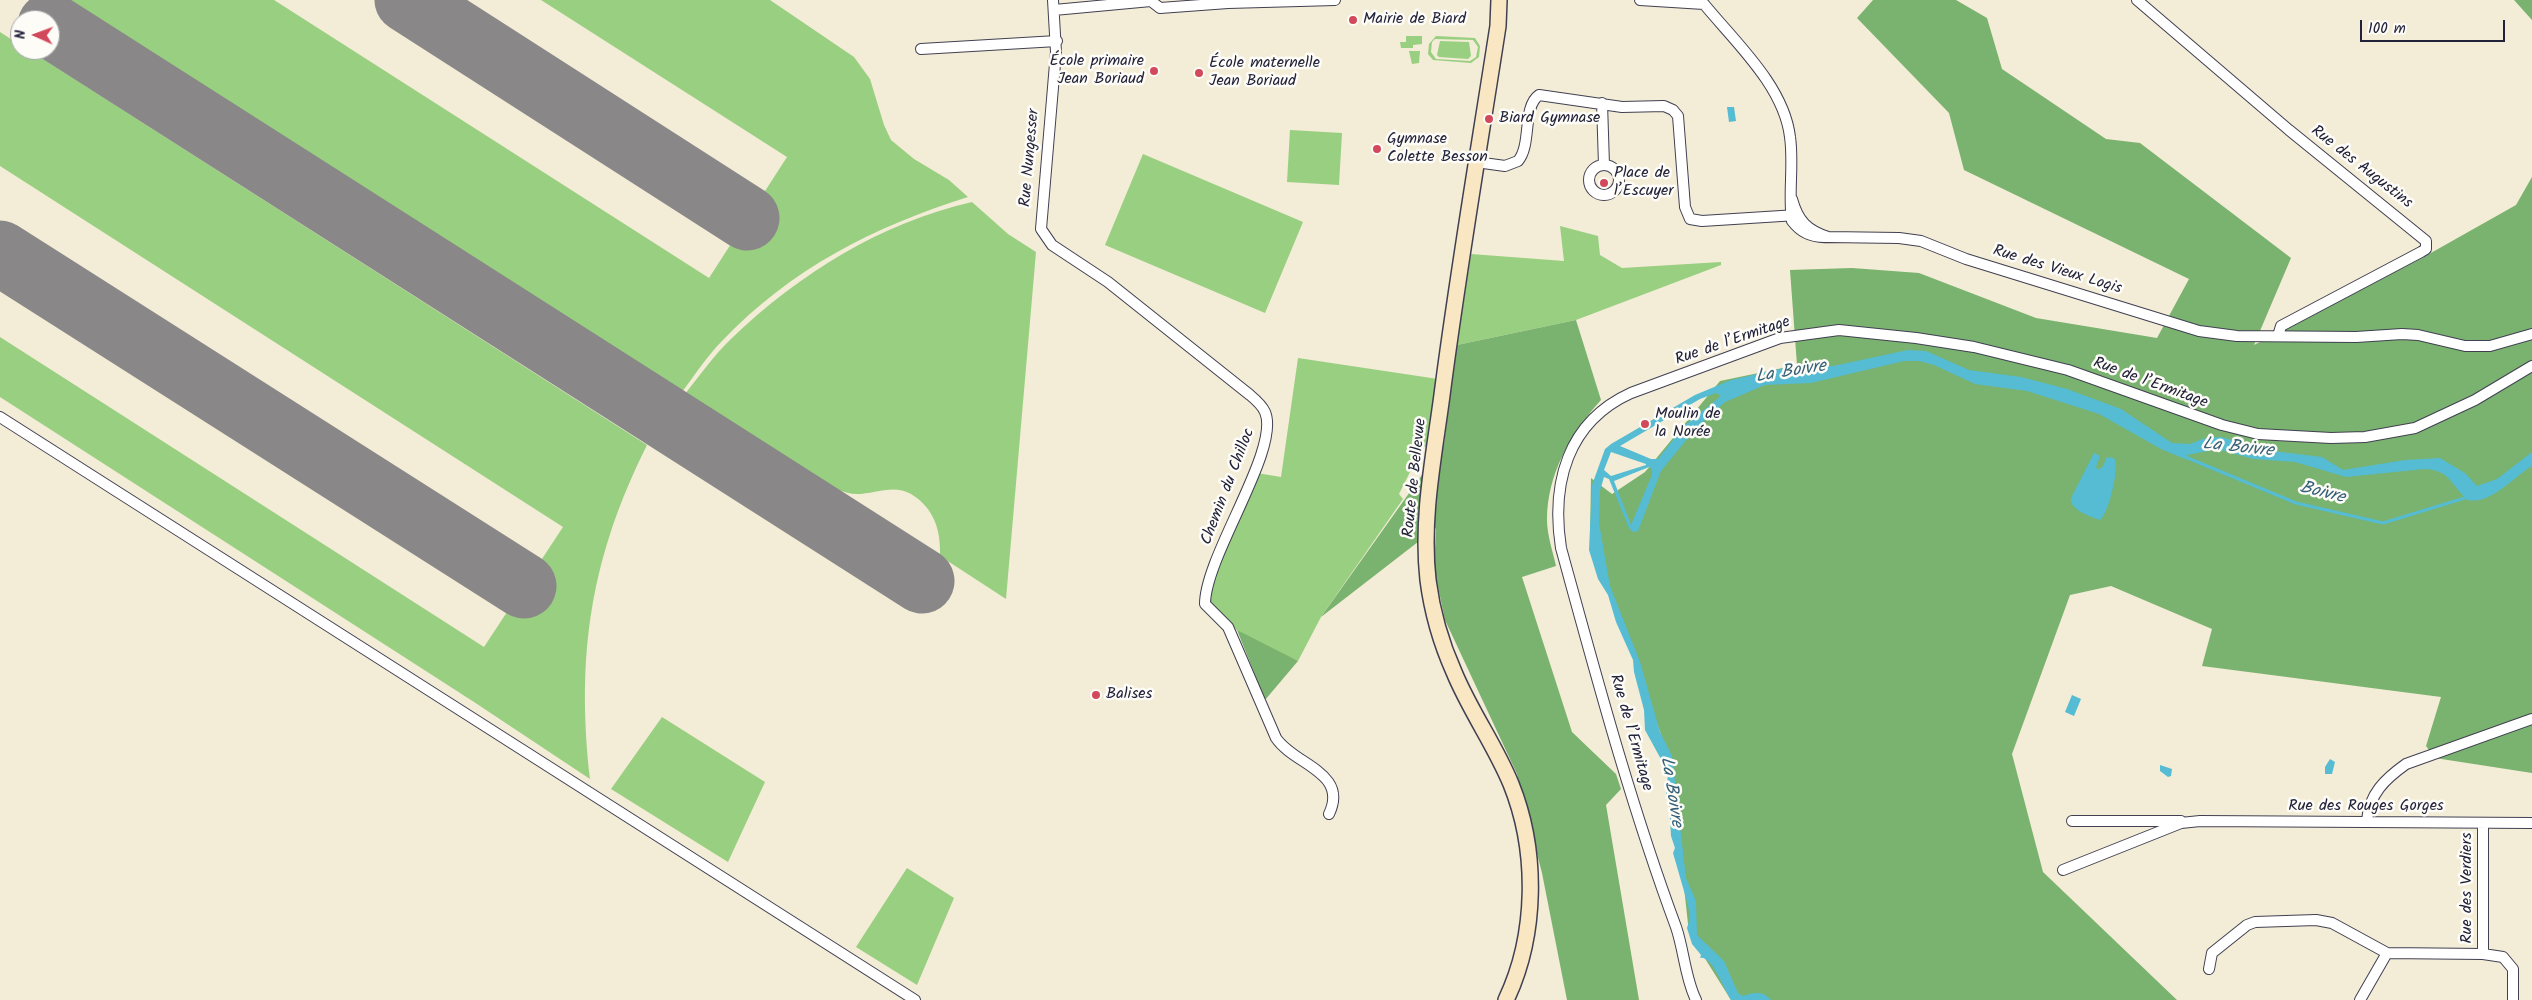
<!DOCTYPE html>
<html>
<head>
<meta charset="utf-8">
<style>
  body { margin:0 }
  #map { position:relative; width:2532px; height:1000px; overflow:hidden; background:#f3ecd6; font-family:Kalam,sans-serif }
  canvas { display:block }
  .north { position:absolute; left:10px; top:10px; width:50px; height:50px; box-sizing:border-box; background:#fdfcf7; border:1px solid #a5a5ac; border-radius:50%; rotate:272deg; font-size:14px; font-weight:700; line-height:20px; text-align:center; color:#22223b }
  .north::after { content:''; display:block; margin:auto; width:18px; height:22px; background:#d1495b; clip-path:polygon(50% 0,100% 100%,50% 72%,0 100%) }
  .scale { position:absolute; left:2360px; top:20px; width:145px; height:22px; box-sizing:border-box; border:2px solid #22223b; border-top:0; padding-left:6px; font-size:15px; line-height:18px; white-space:nowrap; color:#22223b; -webkit-text-stroke:4px #fdfcf7; paint-order:stroke }
</style>
</head>
<body>
<div id="map">
<canvas width="2532" height="1000"></canvas>
<div class="north">N</div>
<div class="scale">100 m</div>
</div>
<script>
const context = document.querySelector('canvas').getContext('2d');
context.lineJoin = 'round';
function fillPath(path, color) {
  context.fillStyle = color;
  context.fill(path, 'evenodd');
}
function strokePath(path, color, width, dash) {
  context.strokeStyle = color;
  context.lineWidth = width;
  context.lineCap = dash ? 'butt' : 'round';
  context.setLineDash(dash || []);
  context.stroke(path);
}
function drawText(font, color, halo, rows, align = 'center') {
  context.font = font + ' Kalam,sans-serif';
  context.lineWidth = 5;
  context.setLineDash([]);
  context.textBaseline = 'middle';
  context.strokeStyle = halo;
  context.fillStyle = color;
  for (const [text, x, y, turn = 0] of rows) {
    context.save();
    context.translate(x, y);
    context.rotate((+turn || 0) * Math.PI / 180);
    context.textAlign = isNaN(turn) ? turn : align;
    if (halo) context.strokeText(text, 0, 0);
    context.fillText(text, 0, 0);
    context.restore();
  }
}
fillPath(new Path2D(`
  M 70,0 L 274,0 L 709,278 L 787,157 L 541,0 L 770,0 L 854,57 L 870,79 L 884,125 L 891,140 L 914,159 L 949,180 L 968,197 C 873,227 792,268 722,341 C 707,356 695,375 682,392 Z
  M 0,32 L 20,45 L 20,50 L 29,50 L 647,445 C 591,557 576,654 590,779 L 474,702 L 0,397 L 0,337 L 484,647 L 563,527 L 0,166 Z
  M 1406,36 L 1422,36 L 1422,44 L 1413,45 L 1413,48 L 1401,48 L 1400,42 L 1406,42 Z
  M 1436,36 L 1475,38 L 1480,46 L 1479,57 L 1471,63 L 1433,60 L 1428,54 L 1429,44 ZM 1435,39 L 1473,40 L 1478,47 L 1476,57 L 1470,61 L 1436,59 L 1431,52 L 1432,42 Z
  M 1440,41 L 1469,42 L 1471,56 L 1468,59 L 1439,57 L 1437,55 Z
  M 1409,51 L 1420,51 L 1419,63 L 1412,64 Z
  M 1290,130 L 1342,133 L 1339,185 L 1287,182 Z
  M 1143,154 L 1303,222 L 1265,313 L 1105,245 Z
  M 972,202 L 1008,234 L 1036,252 L 1006,599 L 940,556 C 941,530 934,508 911,494 C 891,482 868,498 848,493 C 828,488 808,472 791,461 C 756,439 721,416 685,394 C 700,375 715,354 732,338 C 800,273 881,223 972,202 Z
  M 1560,226 L 1598,236 L 1600,255 L 1622,268 L 1721,262 L 1721,265 L 1576,320 L 1457,345 L 1471,254 L 1564,261 Z
  M 1298,358 L 1438,379 L 1429,440 L 1426,447 L 1423,446 L 1399,494 L 1403,499 L 1321,617 L 1298,661 C 1279,652 1222,627 1213,610 C 1210,603 1211,594 1211,586 L 1257,473 L 1281,477 Z
  M 662,717 L 765,782 L 728,862 L 611,789 Z
  M 907,868 L 954,898 L 917,985 L 856,947 Z`), '#99cf81');
fillPath(new Path2D(`
  M 1873,0 L 1956,0 L 1987,18 L 2002,69 L 2106,139 L 2140,143 L 2291,258 L 2254,345 L 2422,258 L 2516,205 L 2532,177 L 2532,773 L 2435,758 L 2426,746 L 2441,697 L 2202,666 L 2212,629 L 2111,586 L 2070,595 L 2012,754 L 2043,872 L 2177,1000 L 1731,1000 L 1689,933 L 1670,759 L 1590,541 L 1591,478 L 1612,494 L 1645,472 L 1720,381 L 1797,365 L 1790,270 L 1852,268 L 1919,273 L 2036,318 L 2157,338 L 2189,279 L 1964,170 L 1949,113 L 1857,18 Z
  M 2514,0 L 2532,0 L 2532,20 Z
  M 1576,320 L 1601,400 C 1571,433 1547,474 1547,520 C 1547,535 1553,552 1556,566 L 1522,577 L 1572,732 L 1616,774 L 1621,789 L 1606,805 L 1639,1000 L 1567,1000 L 1542,873 L 1517,774 L 1445,620 L 1434,568 L 1436,528 L 1321,617 L 1444,444 L 1457,345 Z
  M 1237,630 L 1298,661 L 1265,700 Z`), '#7ab26f');
fillPath(new Path2D(`
  M 1727,107 L 1734,107 L 1736,121 L 1729,122 Z
  M 1908,350 L 1926,351 L 1969,370 L 2021,377 L 2067,389 L 2121,409 L 2172,443 L 2190,444 L 2205,438 L 2221,437 L 2273,451 L 2322,457 L 2343,470 L 2405,460 L 2440,458 L 2465,473 L 2477,486 L 2497,479 L 2532,452 L 2532,466 C 2513,477 2491,505 2468,500 C 2450,485 2451,470 2424,469 L 2346,477 L 2295,462 L 2253,459 L 2218,449 L 2187,455 L 2185,459 L 2161,449 L 2099,414 L 2027,391 L 1975,384 L 1934,365 L 1919,361 L 1904,361 L 1811,383 L 1765,385 L 1725,402 L 1696,428 L 1661,471 L 1638,531 L 1633,532 L 1629,528 L 1609,479 L 1604,477 L 1600,491 L 1599,523 L 1610,586 L 1640,662 L 1660,732 L 1672,756 L 1686,878 L 1696,901 L 1697,935 L 1724,961 L 1738,993 L 1743,996 C 1755,992 1763,991 1771,1000 L 1731,1000 C 1724,990 1712,955 1700,958 L 1701,955 L 1692,944 L 1687,928 L 1690,918 L 1688,905 L 1673,853 L 1675,848 L 1671,836 L 1669,802 L 1666,799 L 1668,772 L 1645,730 L 1644,710 L 1634,672 L 1633,660 L 1616,622 L 1608,595 L 1598,579 L 1589,550 L 1592,485 L 1605,449 L 1611,444 L 1695,395 L 1731,380 L 1784,368 L 1799,371 L 1821,366 L 1833,366 ZM 1716,393 L 1721,396 L 1685,425 L 1658,459 L 1651,459 L 1620,446 L 1700,399 ZM 1611,452 L 1646,464 L 1646,465 L 1611,476 L 1604,470 ZM 1649,467 L 1652,469 L 1652,475 L 1631,525 L 1614,481 Z
  M 2094,453 L 2100,456 L 2096,467 L 2098,470 L 2103,466 L 2107,457 L 2114,458 C 2120,467 2109,513 2100,520 C 2089,516 2070,510 2071,498 Z
  M 2072,695 L 2081,699 L 2074,716 L 2065,712 Z
  M 2330,759 L 2335,762 L 2332,774 L 2325,774 L 2325,767 Z
  M 2160,765 L 2172,769 L 2171,776 L 2168,777 L 2160,771 Z`), '#55bcd3');
strokePath(new Path2D(`
  M 2183,456 L 2296,503 L 2383,523 L 2468,497`), '#55bcd3', 3);
strokePath(new Path2D(`
  M 407,0 L 747,218
  M 50,25 L 922,581
  M 0,253 L 524,586`), '#8a8788', 65);
const street = new Path2D(`
  M 1053,0 L 1056,52 L 1041,229 L 1052,245 L 1108,282 L 1250,395 C 1256,400 1262,405 1265,412 C 1281,449 1205,556 1205,604 L 1228,627 L 1276,738 C 1294,765 1349,772 1329,814
  M 1640,0 L 1704,4
  M 2137,0 L 2289,130 L 2426,241 L 2426,249 L 2421,252 L 2281,326 L 2278,336
  M 1704,4 C 1735,42 1784,86 1790,137 C 1794,165 1788,194 1792,221 C 1801,233 1813,238 1828,237 C 1807,230 1798,221 1792,199
  M 1054,10 L 1151,1 L 1160,8 L 1228,3 L 1335,0
  M 921,49 L 1057,41
  M 1602,103 L 1604,165
  M 1476,162 L 1505,166 L 1518,161 C 1532,145 1522,107 1539,95 L 1622,107 L 1664,106 L 1673,110 L 1678,116 L 1685,207 L 1690,219 L 1702,221 L 1797,215
  M1589 180a15 15 0 1 1 30 0a15 15 0 1 1-30 0Z
  M 1828,237 L 1899,238 L 1921,241 L 1966,259 L 2199,331 L 2237,336 L 2356,337 L 2402,334 L 2418,335 L 2465,346 L 2490,346 L 2532,334
  M 0,417 L 915,1000
  M 2072,821 L 2181,821
  M 2367,821 C 2369,794 2385,779 2406,764 L 2532,719
  M 2063,870 L 2181,823 L 2200,821 L 2532,823
  M 2483,954 L 2483,823
  M 2209,969 L 2212,953 L 2247,925 L 2255,922 L 2316,920 L 2332,923 L 2387,953 L 2483,954 L 2503,957 L 2513,969 L 2513,1000
  M 1696,1000 C 1685,978 1684,950 1676,927 C 1630,803 1596,675 1561,548 C 1551,484 1567,422 1631,393 L 1780,338 L 1839,330 L 1916,338 L 1974,347 L 2068,370 L 2222,425 L 2258,434 L 2331,438 L 2365,437 L 2415,428 L 2475,400 L 2532,366
  M 2360,1000 L 2387,953`);
const secondary = new Path2D(`
  M 1499,0 L 1498,26 C 1479,149 1458,271 1442,395 C 1434,456 1421,518 1428,580 C 1432,611 1441,643 1454,672 C 1470,711 1495,745 1511,784 C 1538,851 1537,935 1506,1000`);
strokePath(street, '#414052', 12);
strokePath(secondary, '#414052', 18);
strokePath(street, '#fff', 10);
strokePath(secondary, '#f9e7c3', 15);
for (const [x, y, r, color] of [
  [1353,20,5,"#d1495b"],
  [1154,71,5,"#d1495b"],
  [1199,73,5,"#d1495b"],
  [1489,119,5,"#d1495b"],
  [1377,149,5,"#d1495b"],
  [1604,183,5,"#d1495b"],
  [1645,424,5,"#d1495b"],
  [1096,695,5,"#d1495b"]
]) {
  const dot = new Path2D();
  dot.arc(x, y, r, 0, 2 * Math.PI);
  context.fillStyle = color;
  context.fill(dot);
  strokePath(dot, '#fdfcf7', 2);
}
drawText('16px', '#22223b', '#fdfcf7', [
  ["Mairie de Biard",1363,20],
  ["École primaire",1144,62,"right"],
  ["Jean Boriaud",1144,80,"right"],
  ["École maternelle",1209,64],
  ["Jean Boriaud",1209,82],
  ["Biard Gymnase",1499,119],
  ["Gymnase",1387,140],
  ["Colette Besson",1387,158],
  ["Place de",1614,174],
  ["l’Escuyer",1614,192],
  ["Moulin de",1655,415],
  ["la Norée",1655,433],
  ["Balises",1106,695]
], 'left');
drawText('16px', '#22223b', '#fdfcf7', [
  ["Rue Nungesser",1031,158,-85],
  ["Rue des Augustins",2361,168,38],
  ["Rue des Vieux Logis",2057,271,17],
  ["Rue de l’Ermitage",1733,342,-19],
  ["Rue de l’Ermitage",2150,384,20],
  ["Route de Bellevue",1416,478,-84],
  ["Chemin du Chilloc",1229,487,-69],
  ["Rue de l’Ermitage",1630,733,74],
  ["Rue des Rouges Gorges",2366,807],
  ["Rue des Verdiers",2468,888,-90]
]);
drawText('italic 18px', '#366078', '#fdfcf7', [
  ["La Boivre",1791,373,-9],
  ["La Boivre",2238,449,6],
  ["Boivre",2322,494,14],
  ["La Boivre",1670,792,81]
]);
</script>
</body>
</html>
